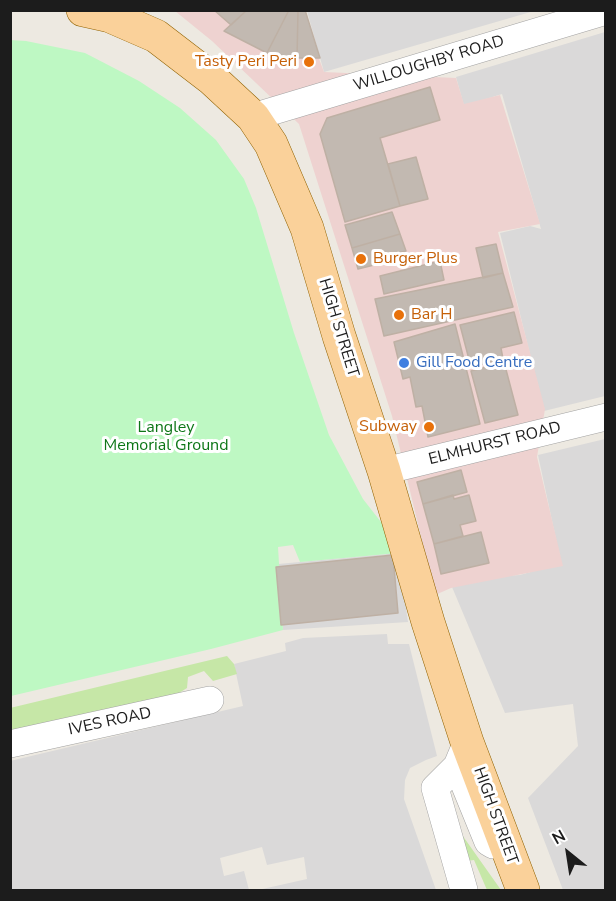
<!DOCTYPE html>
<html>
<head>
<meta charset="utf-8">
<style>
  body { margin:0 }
  #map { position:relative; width:616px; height:901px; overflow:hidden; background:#ede9e1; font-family:"Nunito Sans",sans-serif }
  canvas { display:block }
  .frame { position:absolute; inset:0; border:12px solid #1c1c1c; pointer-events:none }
  .north { position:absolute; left:538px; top:823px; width:60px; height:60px; -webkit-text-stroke:4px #fff; paint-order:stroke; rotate:330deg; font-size:16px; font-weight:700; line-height:24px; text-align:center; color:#1c1c1c }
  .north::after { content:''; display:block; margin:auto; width:21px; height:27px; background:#1c1c1c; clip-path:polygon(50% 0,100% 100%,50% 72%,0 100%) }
</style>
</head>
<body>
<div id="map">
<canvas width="616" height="901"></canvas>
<div class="frame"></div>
<div class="north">N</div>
</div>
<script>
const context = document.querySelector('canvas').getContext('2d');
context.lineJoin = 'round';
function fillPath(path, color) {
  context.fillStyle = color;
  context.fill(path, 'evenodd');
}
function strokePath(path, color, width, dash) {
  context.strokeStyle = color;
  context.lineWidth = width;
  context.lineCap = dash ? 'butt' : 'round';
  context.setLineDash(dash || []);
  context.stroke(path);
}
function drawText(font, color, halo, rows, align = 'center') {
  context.font = font + ' "Nunito Sans",sans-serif';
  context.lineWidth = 6;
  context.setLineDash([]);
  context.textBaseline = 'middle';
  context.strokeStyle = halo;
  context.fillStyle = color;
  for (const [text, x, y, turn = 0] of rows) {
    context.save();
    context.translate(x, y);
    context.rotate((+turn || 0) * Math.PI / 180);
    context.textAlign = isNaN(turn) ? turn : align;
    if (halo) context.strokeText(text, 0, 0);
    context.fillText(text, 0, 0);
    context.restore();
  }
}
fillPath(new Path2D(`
  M 307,11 L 534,11 L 324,72 Z
  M 605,32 L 605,396 L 544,411 L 500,233 L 530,226 L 541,229 L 502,94 L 464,106 L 456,77 Z
  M 605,439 L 605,890 L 563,890 L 528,798 L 578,746 L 573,704 L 505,713 L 452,587 L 490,577 L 520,575 L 561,563 L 538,455 Z
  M 398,553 L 408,622 L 283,630 L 278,564 Z
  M 387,634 L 388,644 L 409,644 L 437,756 L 426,760 L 410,768 L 405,780 L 404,799 L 436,890 L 258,890 L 307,879 L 304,857 L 267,865 L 262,847 L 220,858 L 224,876 L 244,871 L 249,890 L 11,890 L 10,761 L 243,706 L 234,664 L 286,651 L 285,643 L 303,638 Z`), '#dad9d9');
fillPath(new Path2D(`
  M 175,11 L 301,11 L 324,72 L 456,78 L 464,104 L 500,95 L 540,224 L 498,232 L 545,409 L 537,457 L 563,566 L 451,588 L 435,595 L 392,416 L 299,124 L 212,41 Z`), '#eed2d0');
fillPath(new Path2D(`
  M 227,656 L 234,664 L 237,674 L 213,681 L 204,671 L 188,677 L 187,688 L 179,693 L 11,734 L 10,708 Z
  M 460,832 L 501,890 L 487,890 L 474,860 L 459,862 Z`), '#c6e7a7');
fillPath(new Path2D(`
  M 10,40 L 26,41 L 85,53 L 139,81 L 180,108 L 216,140 L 244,179 L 256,208 L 294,333 L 329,435 L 363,499 L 388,531 L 398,553 L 300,562 L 293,545 L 278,547 L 283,630 L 211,649 L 11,696 Z`), '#bef8c3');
const building = new Path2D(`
  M 214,10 L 247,10 L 231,25 Z
  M 247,10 L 289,10 L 267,53 L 224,31 Z
  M 289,10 L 298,10 L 297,58 L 267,53 Z
  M 298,10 L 305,10 L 320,58 L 297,58 Z
  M 430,87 L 440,120 L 380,138 L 400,206 L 345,222 L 320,134 L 327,118 Z
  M 416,157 L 428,199 L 400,206 L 388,164 Z
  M 392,212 L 400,234 L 352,248 L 345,225 Z
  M 400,234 L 406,251 L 388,255 L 390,261 L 358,269 L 352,248 Z
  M 496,244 L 503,273 L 483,278 L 476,248 Z
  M 440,261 L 444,280 L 384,294 L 380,276 Z
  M 503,273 L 513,307 L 384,336 L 375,299 Z
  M 514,312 L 522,343 L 501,348 L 503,359 L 471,367 L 460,325 Z
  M 455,324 L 480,424 L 428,437 L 422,406 L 416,407 L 410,377 L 403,379 L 394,342 Z
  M 504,362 L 518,415 L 485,423 L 471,371 Z
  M 461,470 L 467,492 L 423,504 L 417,482 Z
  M 453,495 L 454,499 L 469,495 L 476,521 L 460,525 L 463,536 L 434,544 L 423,504 Z
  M 481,532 L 489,563 L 441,574 L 434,544 Z
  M 393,555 L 398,613 L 281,625 L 276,567 Z`);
fillPath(building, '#c2b9b1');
strokePath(building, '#beb0a4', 1.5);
const minor = new Path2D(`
  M 253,117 L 606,11
  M 384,471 L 606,417
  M 10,744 L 210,700
  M 457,766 L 488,842 L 493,845
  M 464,890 L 435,788 L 457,766 L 467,742`);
const major = new Path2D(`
  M 83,10 L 110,16 L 156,36 L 212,79 L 253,117 L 271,144 L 307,228 L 339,336 L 384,471 L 428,622 L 467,742 L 523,890`);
strokePath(minor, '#a3a3a3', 28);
strokePath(major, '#916303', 34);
strokePath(minor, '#fff', 27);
strokePath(major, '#fad19a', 33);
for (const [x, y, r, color] of [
  [309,62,6,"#e8710a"],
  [361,259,6,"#e8710a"],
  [399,315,6,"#e8710a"],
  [404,363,6,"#3f7fe0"],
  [429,427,6,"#e8710a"]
]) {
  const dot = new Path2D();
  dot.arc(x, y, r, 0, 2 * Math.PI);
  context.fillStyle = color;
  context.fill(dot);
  strokePath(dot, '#fff', 2);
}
drawText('16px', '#c56008', '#fff', [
  ["Tasty Peri Peri",297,62],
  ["Burger Plus",373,259,"left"],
  ["Bar H",411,315,"left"],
  ["Subway",417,427]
], 'right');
drawText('16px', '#1c1c1c', '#fff', [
  ["WILLOUGHBY ROAD",429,64,-17],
  ["HIGH STREET",338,328,73],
  ["ELMHURST ROAD",495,444,-14],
  ["IVES ROAD",110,722,-12],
  ["HIGH STREET",495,816,70]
]);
drawText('16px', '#366cbe', '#fff', [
  ["Gill Food Centre",416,363]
], 'left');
drawText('16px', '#0d7617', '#fff', [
  ["Langley",166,428],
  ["Memorial Ground",166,446]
]);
</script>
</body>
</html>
